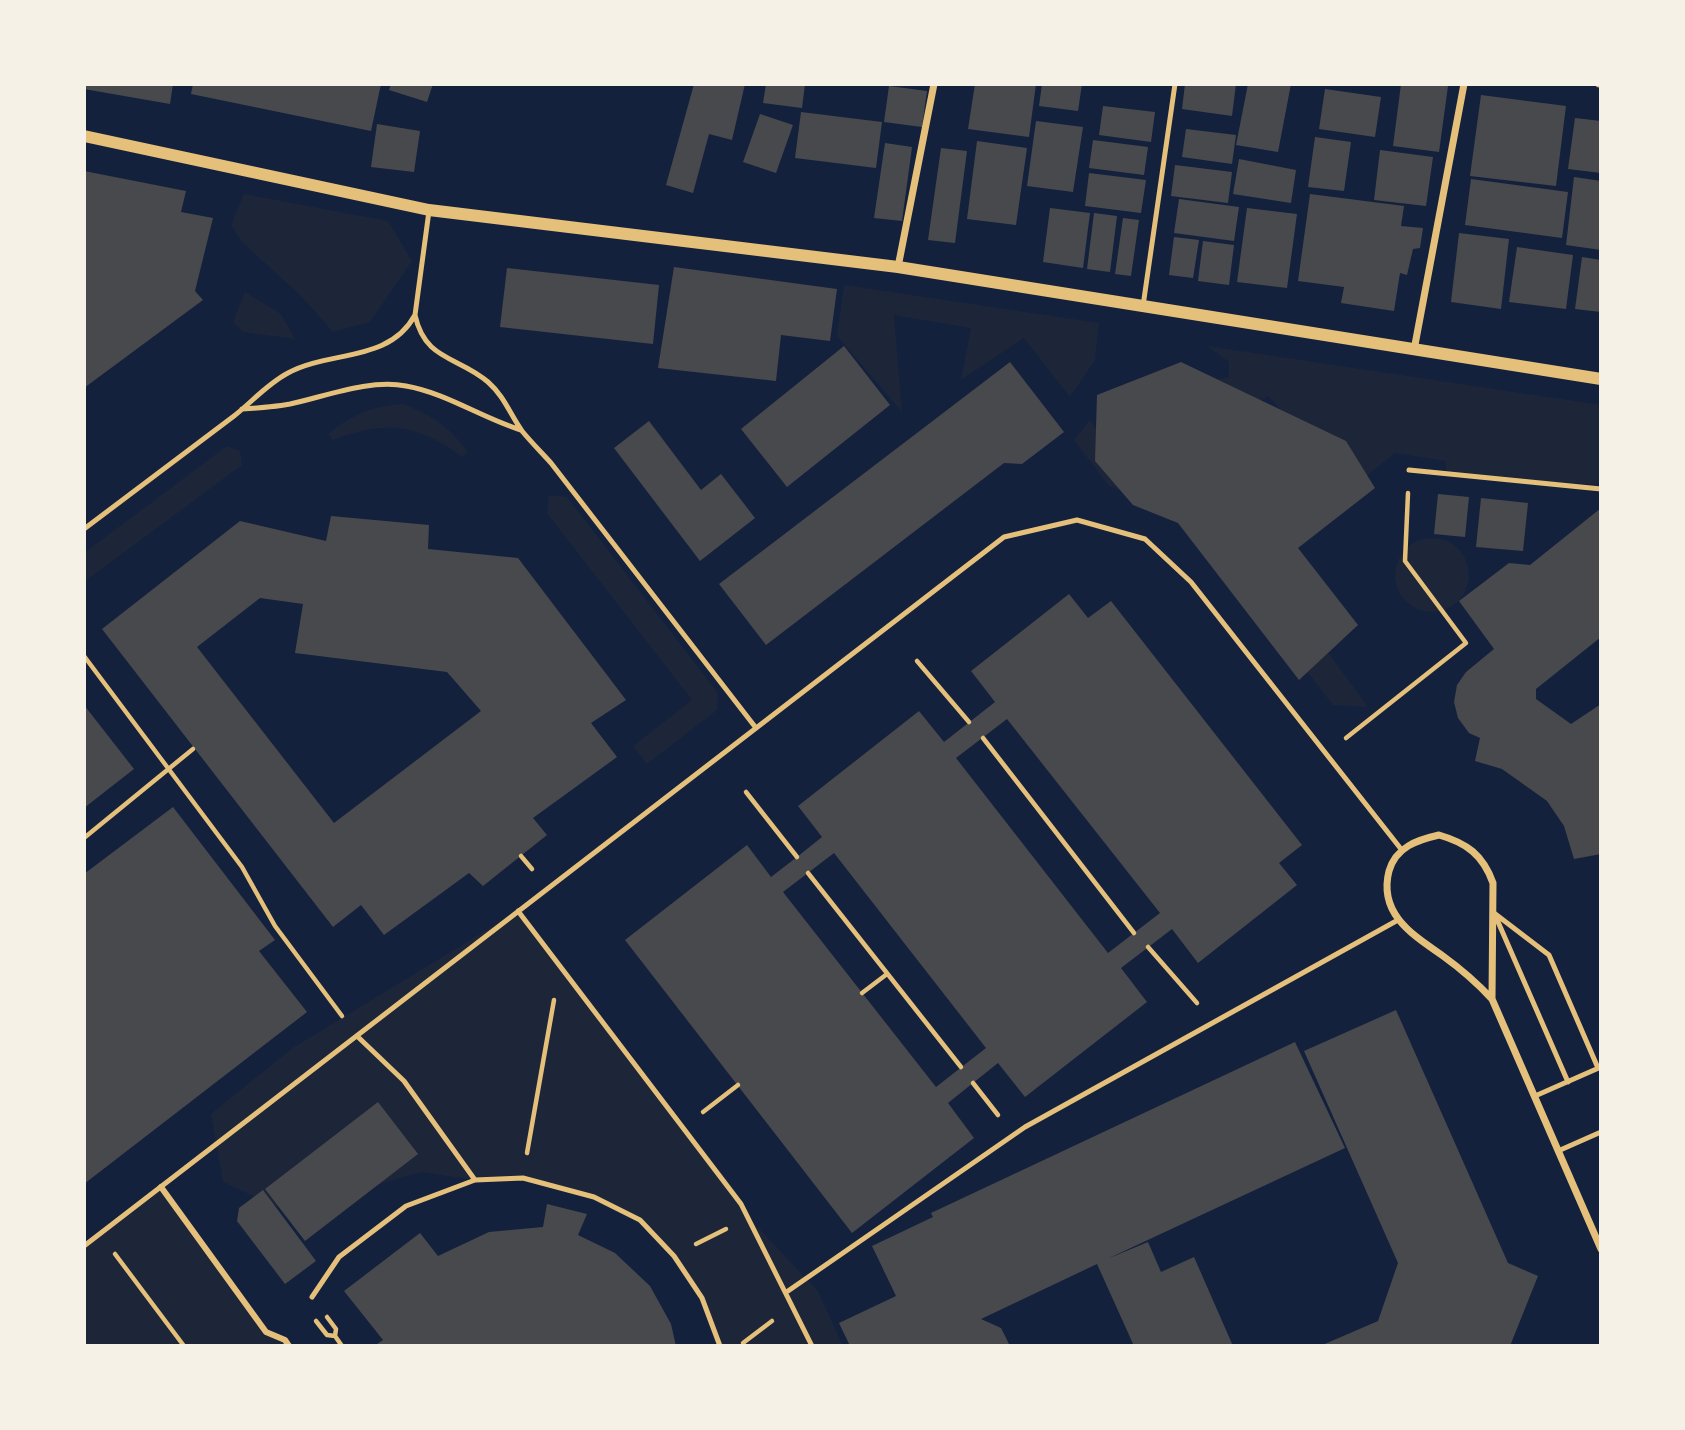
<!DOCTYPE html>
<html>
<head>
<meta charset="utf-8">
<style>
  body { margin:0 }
  #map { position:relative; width:1685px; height:1430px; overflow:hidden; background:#14213d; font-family:Arial,sans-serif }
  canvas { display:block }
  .frame { position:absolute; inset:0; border:86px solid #f6f1e7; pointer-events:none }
</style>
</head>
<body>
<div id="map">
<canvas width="1685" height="1430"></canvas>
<div class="frame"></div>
</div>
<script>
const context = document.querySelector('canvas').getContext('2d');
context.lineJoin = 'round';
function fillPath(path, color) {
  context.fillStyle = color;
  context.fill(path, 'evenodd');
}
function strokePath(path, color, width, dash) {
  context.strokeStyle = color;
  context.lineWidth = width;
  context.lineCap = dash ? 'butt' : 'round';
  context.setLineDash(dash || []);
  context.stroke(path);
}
fillPath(new Path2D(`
  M 244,194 L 388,221 L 412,261 L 370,322 L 333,332 L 302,297 L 241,241 L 231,225 Z
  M 844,285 L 1099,323 L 1095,360 L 1070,397 L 1024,338 L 961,380 L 971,328 L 894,315 L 902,412 L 837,336 Z
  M 245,292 L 281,314 L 295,339 L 243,332 L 233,322 Z
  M 1207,346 L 1601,405 L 1601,485 L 1447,475 L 1445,461 L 1395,453 L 1353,487 L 1268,396 L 1242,416 L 1213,379 L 1229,378 L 1229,362 Z
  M 403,404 C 432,415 449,427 468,452 L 462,457 C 418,424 385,420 333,440 L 328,434 C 353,414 372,406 403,404 Z
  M 1090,420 L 1115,455 L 1181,451 L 1368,707 L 1333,705 L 1187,517 L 1109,486 L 1074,440 Z
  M 227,446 L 240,451 L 242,465 L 84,582 L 84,553 Z
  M 549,495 L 567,497 L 718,693 L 717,710 L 647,764 L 633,746 L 692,700 L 547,513 Z
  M1395 575a37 37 0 1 1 74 0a37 37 0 1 1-74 0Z
  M 518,911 L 748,1217 L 818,1291 L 843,1346 L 720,1346 L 702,1298 L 674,1256 L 640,1220 L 594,1197 L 523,1178 L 475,1180 L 421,1172 L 286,1211 L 223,1182 L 211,1114 L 291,1049 Z
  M 161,1187 L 266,1332 L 289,1346 L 84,1346 L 84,1246 Z`), '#1d2539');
fillPath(new Path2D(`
  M 84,84 L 173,84 L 170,104 L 84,89 Z
  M 193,84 L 381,84 L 371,131 L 191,94 Z
  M 391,84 L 433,84 L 427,102 L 389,90 Z
  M 694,84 L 745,84 L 732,140 L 709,134 L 693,193 L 666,185 Z
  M 766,84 L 805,84 L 802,108 L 763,103 Z
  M 975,84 L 1036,84 L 1029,137 L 968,129 Z
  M 1042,84 L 1082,84 L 1078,111 L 1039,106 Z
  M 1185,84 L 1236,84 L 1232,116 L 1182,109 Z
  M 1248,84 L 1291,84 L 1278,152 L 1236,145 Z
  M 1401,84 L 1448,86 L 1439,152 L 1393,146 Z
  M 889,86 L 927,91 L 922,127 L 884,122 Z
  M 1325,89 L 1381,97 L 1375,137 L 1319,129 Z
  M 1481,95 L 1566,106 L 1556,186 L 1470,176 Z
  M 1103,106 L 1155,112 L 1151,142 L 1099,135 Z
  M 801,112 L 882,122 L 876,168 L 795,158 Z
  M 760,114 L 793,125 L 776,173 L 743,162 Z
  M 1575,118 L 1601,121 L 1601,173 L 1568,169 Z
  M 1036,121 L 1083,127 L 1073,192 L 1027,186 Z
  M 377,124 L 420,131 L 414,172 L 371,167 Z
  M 1186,129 L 1236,135 L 1232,164 L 1182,157 Z
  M 1315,137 L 1351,142 L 1344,191 L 1308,187 Z
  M 1093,140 L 1148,147 L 1144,175 L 1089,168 Z
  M 977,141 L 1027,148 L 1016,225 L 967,219 Z
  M 885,143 L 912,147 L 902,221 L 874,218 Z
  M 941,148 L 967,151 L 955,243 L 928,240 Z
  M 1380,150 L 1433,157 L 1426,206 L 1374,200 Z
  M 1239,159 L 1296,170 L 1291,203 L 1233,194 Z
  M 1175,165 L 1232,172 L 1228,203 L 1171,196 Z
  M 84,171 L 186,191 L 181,212 L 213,218 L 195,291 L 203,300 L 84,388 Z
  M 1089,173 L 1146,180 L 1141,213 L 1085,206 Z
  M 1574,177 L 1601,181 L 1601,250 L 1566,245 Z
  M 1471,179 L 1568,192 L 1562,238 L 1465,225 Z
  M 1310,194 L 1404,206 L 1401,226 L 1423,228 L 1420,248 L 1413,249 L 1407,275 L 1400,273 L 1394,311 L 1341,303 L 1344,287 L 1298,281 Z
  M 1179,199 L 1239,207 L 1234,241 L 1174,233 Z
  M 1050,208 L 1090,213 L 1083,268 L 1043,262 Z
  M 1247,208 L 1297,214 L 1287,288 L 1237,282 Z
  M 1094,213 L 1117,216 L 1110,272 L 1087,269 Z
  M 1123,218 L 1139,220 L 1131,276 L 1115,274 Z
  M 1459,233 L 1509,239 L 1501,309 L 1451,302 Z
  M 1174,237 L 1199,240 L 1193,278 L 1169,275 Z
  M 1203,241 L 1234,245 L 1229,285 L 1198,281 Z
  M 1517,247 L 1573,255 L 1566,309 L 1509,302 Z
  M 1582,257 L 1601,260 L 1601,312 L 1575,309 Z
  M 674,267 L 837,289 L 830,341 L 781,335 L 776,381 L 658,368 Z
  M 507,268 L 659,285 L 653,344 L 500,327 Z
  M 844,346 L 890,405 L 787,487 L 741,429 Z
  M 1010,362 L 1064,432 L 1022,464 L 1004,463 L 766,645 L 719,584 Z
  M 1181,362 L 1346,441 L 1375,488 L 1298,548 L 1358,625 L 1299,680 L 1178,523 L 1133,505 L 1095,461 L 1097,395 Z
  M 649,421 L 701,490 L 721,474 L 755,518 L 700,561 L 614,448 Z
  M 1438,494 L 1469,497 L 1465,537 L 1434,534 Z
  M 1481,498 L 1528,503 L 1523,551 L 1476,547 Z
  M 1601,508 L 1601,637 L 1536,689 L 1536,699 L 1571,724 L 1601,704 L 1601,854 L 1574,859 L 1564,826 L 1547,801 L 1502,769 L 1475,761 L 1480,738 L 1469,733 L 1458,718 L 1454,702 L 1457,685 L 1466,672 L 1494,649 L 1459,601 L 1509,563 L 1530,565 Z
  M 331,516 L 429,525 L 428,549 L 518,558 L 626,700 L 591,723 L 617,757 L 533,818 L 547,835 L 483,886 L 469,873 L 384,935 L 361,905 L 333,927 L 102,629 L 240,521 L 326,541 ZM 260,598 L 303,604 L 295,653 L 447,672 L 481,711 L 334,823 L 197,647 Z
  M 1069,594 L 1088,618 L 1111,601 L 1302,845 L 1279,863 L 1297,885 L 1198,963 L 1172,929 L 1121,968 L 1147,1002 L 1025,1097 L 998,1063 L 948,1103 L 974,1138 L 852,1233 L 625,940 L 747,845 L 771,877 L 797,857 L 822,837 L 798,806 L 919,711 L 944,742 L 995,702 L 971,671 ZM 1007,719 L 1160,913 L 1108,953 L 956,758 ZM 834,853 L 986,1048 L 936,1087 L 783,892 Z
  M 84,705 L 134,769 L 84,808 Z
  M 173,807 L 275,940 L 259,951 L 307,1012 L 84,1184 L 84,874 Z
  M 1396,1010 L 1508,1263 L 1538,1276 L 1510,1346 L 1320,1346 L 1378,1321 L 1398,1263 L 1304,1051 Z
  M 1295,1042 L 1345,1148 L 1107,1259 L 1148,1242 L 1161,1272 L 1194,1257 L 1233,1346 L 1134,1346 L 1097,1264 L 981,1319 L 1001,1328 L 1010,1346 L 850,1346 L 839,1323 L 896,1296 L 872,1246 L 933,1217 L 931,1213 Z
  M 378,1102 L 418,1154 L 305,1241 L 265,1189 Z
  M 263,1190 L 316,1261 L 285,1284 L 237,1221 L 239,1208 Z
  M 547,1204 L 587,1214 L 578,1235 L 615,1253 L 650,1286 L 671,1324 L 676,1346 L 374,1346 L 383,1340 L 344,1291 L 420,1233 L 438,1256 L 489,1232 L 543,1227 Z`), '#48494c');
strokePath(new Path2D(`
  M 84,656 L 242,867 L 275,926 L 342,1016
  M 917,661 L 969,722
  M 983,738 L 1134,933
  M 1346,738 L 1466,643 L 1405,561 L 1408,493
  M 746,792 L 797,857
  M 84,838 L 193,749
  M 521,856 L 532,869
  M 808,873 L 961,1067
  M 1148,947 L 1197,1003
  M 862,993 L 887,974
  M 973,1083 L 998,1115
  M 703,1112 L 738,1085
  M 527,1153 L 554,1000
  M 696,1244 L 726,1229
  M 115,1254 L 184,1346
  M 316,1321 L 327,1335 L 335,1336 L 336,1329 L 327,1317
  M 335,1336 L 342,1346
  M 743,1343 L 772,1321`), '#e5c07b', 4.5);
strokePath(new Path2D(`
  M 429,211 L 415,315 C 425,361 458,356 488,382 C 504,396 510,414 522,431 C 531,442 542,453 551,463 L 756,728
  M 1143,306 L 1175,84
  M 242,409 C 258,408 274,407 290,404 C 327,396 369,379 406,386 C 446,393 482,418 521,430
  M 1409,470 L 1601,489
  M 84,529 C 134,491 184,454 234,416 C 252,402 267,384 288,373 C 330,350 389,363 415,315
  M 518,911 L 741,1204 L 812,1346
  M 1494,913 L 1549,955 L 1598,1068
  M 1495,915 L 1568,1082
  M 357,1036 L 404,1081 L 475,1180
  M 1535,1096 L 1601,1067
  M 1558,1151 L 1601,1132
  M 84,1246 L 1004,537 L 1077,520 L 1145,539 L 1191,582 L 1401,849
  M 788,1291 L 1025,1127 L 1398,920
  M 312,1297 L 339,1257 L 406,1206 L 475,1180 L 523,1178 L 594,1197 L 640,1220 L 674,1256 L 702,1298 L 720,1346`), '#e5c07b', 5);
strokePath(new Path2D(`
  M 161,1187 L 266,1332 L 285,1340 L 289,1346`), '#e5c07b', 6);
strokePath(new Path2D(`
  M 1599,84 L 1601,84
  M 898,267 L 934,84
  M 1414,350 L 1464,84
  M 1439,835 C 1467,843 1483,855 1493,883 L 1492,999 C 1477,983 1461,969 1443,956 C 1413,935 1378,914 1389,871 C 1396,847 1417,840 1439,835 Z
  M 1492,999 L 1601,1249`), '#e5c07b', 7);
strokePath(new Path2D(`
  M 84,136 L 429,210 L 898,267 L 1601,379`), '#e5c07b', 12);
</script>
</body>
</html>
